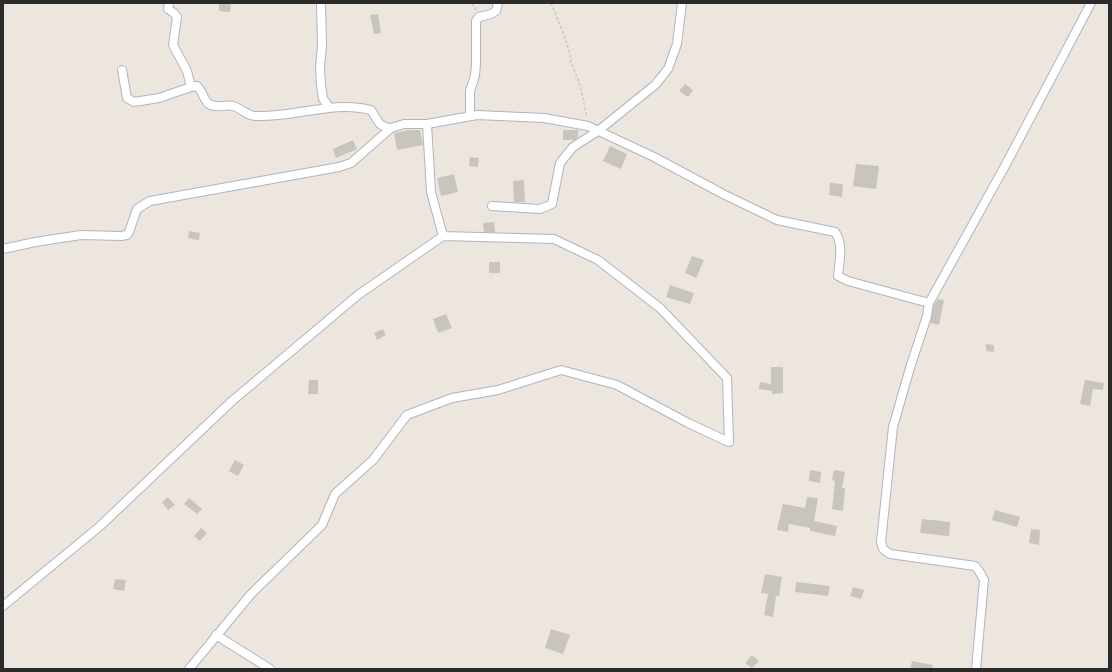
<!DOCTYPE html>
<html>
<head>
<meta charset="utf-8">
<style>
  body { margin:0 }
  #map { position:relative; width:1112px; height:672px; overflow:hidden; background:#ede6de; font-family:"Space Grotesk",sans-serif }
  canvas { display:block }
  .frame { position:absolute; inset:0; border:4px solid #2b2b2b; pointer-events:none }
</style>
</head>
<body>
<div id="map">
<canvas width="1112" height="672"></canvas>
<div class="frame"></div>
</div>
<script>
const context = document.querySelector('canvas').getContext('2d');
context.lineJoin = 'round';
function fillPath(path, color) {
  context.fillStyle = color;
  context.fill(path, 'evenodd');
}
function strokePath(path, color, width, dash) {
  context.strokeStyle = color;
  context.lineWidth = width;
  context.lineCap = dash ? 'butt' : 'round';
  context.setLineDash(dash || []);
  context.stroke(path);
}
fillPath(new Path2D(`
  M 219,3 L 231,3 L 230,12 L 219,11 Z
  M 378,14 L 381,33 L 374,34 L 370,15 Z
  M 685,84 L 693,90 L 688,97 L 679,91 Z
  M 409,130 L 420,130 L 423,145 L 397,150 L 394,133 Z
  M 563,130 L 578,130 L 578,137 L 575,140 L 563,140 Z
  M 353,140 L 357,149 L 336,158 L 333,149 Z
  M 610,146 L 627,154 L 621,169 L 603,161 Z
  M 470,157 L 479,158 L 478,167 L 469,166 Z
  M 856,164 L 879,166 L 876,189 L 853,186 Z
  M 454,174 L 458,192 L 441,196 L 437,178 Z
  M 524,180 L 525,202 L 514,202 L 513,181 Z
  M 830,183 L 843,184 L 842,197 L 829,195 Z
  M 494,222 L 495,232 L 484,232 L 483,223 Z
  M 189,231 L 200,233 L 199,240 L 188,238 Z
  M 692,256 L 704,260 L 696,278 L 685,273 Z
  M 489,262 L 500,262 L 500,273 L 489,273 Z
  M 670,285 L 694,293 L 690,304 L 666,297 Z
  M 938,299 L 944,300 L 939,325 L 930,323 L 934,305 Z
  M 446,314 L 452,328 L 438,333 L 433,319 Z
  M 383,329 L 386,335 L 377,340 L 374,333 Z
  M 986,344 L 994,345 L 994,352 L 986,351 Z
  M 771,367 L 783,367 L 783,393 L 772,394 L 772,391 L 759,389 L 760,382 L 771,384 Z
  M 309,380 L 318,380 L 318,394 L 308,394 Z
  M 1085,380 L 1104,383 L 1103,390 L 1093,389 L 1090,406 L 1080,404 Z
  M 235,460 L 244,465 L 238,476 L 229,471 Z
  M 810,470 L 821,472 L 820,483 L 809,481 Z
  M 834,470 L 845,472 L 842,488 L 845,488 L 843,511 L 832,509 L 835,481 L 832,480 Z
  M 168,497 L 175,505 L 168,510 L 162,502 Z
  M 807,497 L 818,498 L 814,521 L 837,526 L 835,536 L 810,531 L 810,528 L 789,524 L 788,532 L 777,530 L 783,504 L 805,508 Z
  M 189,498 L 202,509 L 197,514 L 184,504 Z
  M 995,510 L 1020,517 L 1017,527 L 992,520 Z
  M 922,519 L 950,522 L 949,536 L 920,533 Z
  M 201,528 L 207,533 L 200,541 L 194,536 Z
  M 1031,529 L 1040,530 L 1039,545 L 1029,543 Z
  M 765,574 L 782,577 L 779,596 L 776,596 L 773,617 L 764,615 L 768,594 L 761,593 Z
  M 115,579 L 126,580 L 124,591 L 113,589 Z
  M 796,582 L 830,586 L 828,596 L 795,592 Z
  M 853,587 L 864,590 L 861,599 L 850,596 Z
  M 551,629 L 570,635 L 563,654 L 545,648 Z
  M 752,655 L 759,661 L 752,668 L 745,663 Z
  M 912,661 L 933,665 L 932,669 L 910,669 Z`), '#c9c4bc');
const minor = new Path2D(`
  M 169,3 L 168,9 L 174,13 L 177,17 L 173,45 L 187,71 L 191,87
  M 321,3 L 322,45 L 320,68 L 321,85 L 323,99 L 329,107
  M 122,70 L 127,98 L 134,102 L 159,98 L 191,87 L 197,86 C 203,91 203,100 209,104 C 217,109 225,104 233,106 C 241,108 247,116 255,116 C 294,118 332,100 371,110 C 378,120 378,127 391,128
  M 470,116 L 470,91 L 475,76 L 476,63 L 476,21 L 479,17 L 491,14 L 496,11 L 498,3
  M 427,124 L 431,192 L 443,236
  M 492,206 L 540,209 L 552,204 L 560,163 L 573,147 L 598,131 L 655,85 L 668,69 L 677,44 L 682,3
  M 3,249 L 35,242 L 81,235 L 121,236 L 127,235 L 129,232 L 137,209 L 150,201 L 339,167 L 351,163 L 391,128 L 404,124 L 427,124 L 477,115 L 544,118 L 588,126 L 654,157 L 725,195 L 777,220 L 835,232 C 844,243 839,263 838,276 L 848,281 L 929,303 L 927,316 L 910,368 L 893,427 L 881,542 L 883,549 L 890,554 L 975,566 L 979,571 L 984,580 L 976,669
  M 929,303 L 1005,166 L 1091,3
  M 3,606 L 99,527 L 232,401 L 358,295 L 443,236 L 554,239 L 598,260 L 660,308 L 727,378 L 729,442 L 688,423 L 617,385 L 561,370 L 498,390 L 452,398 L 407,415 L 373,460 L 335,494 L 322,525 L 251,594 L 189,669
  M 216,635 L 270,669`);
strokePath(minor, '#b1b4bf', 10);
strokePath(new Path2D(`
  M 472,3 L 476,10
  M 551,3 L 563,32 L 569,50 L 571,62 L 580,85 L 587,117`), '#c8c8c8', 1.5, [3, 2]);
strokePath(minor, '#fff', 8);
</script>
</body>
</html>
